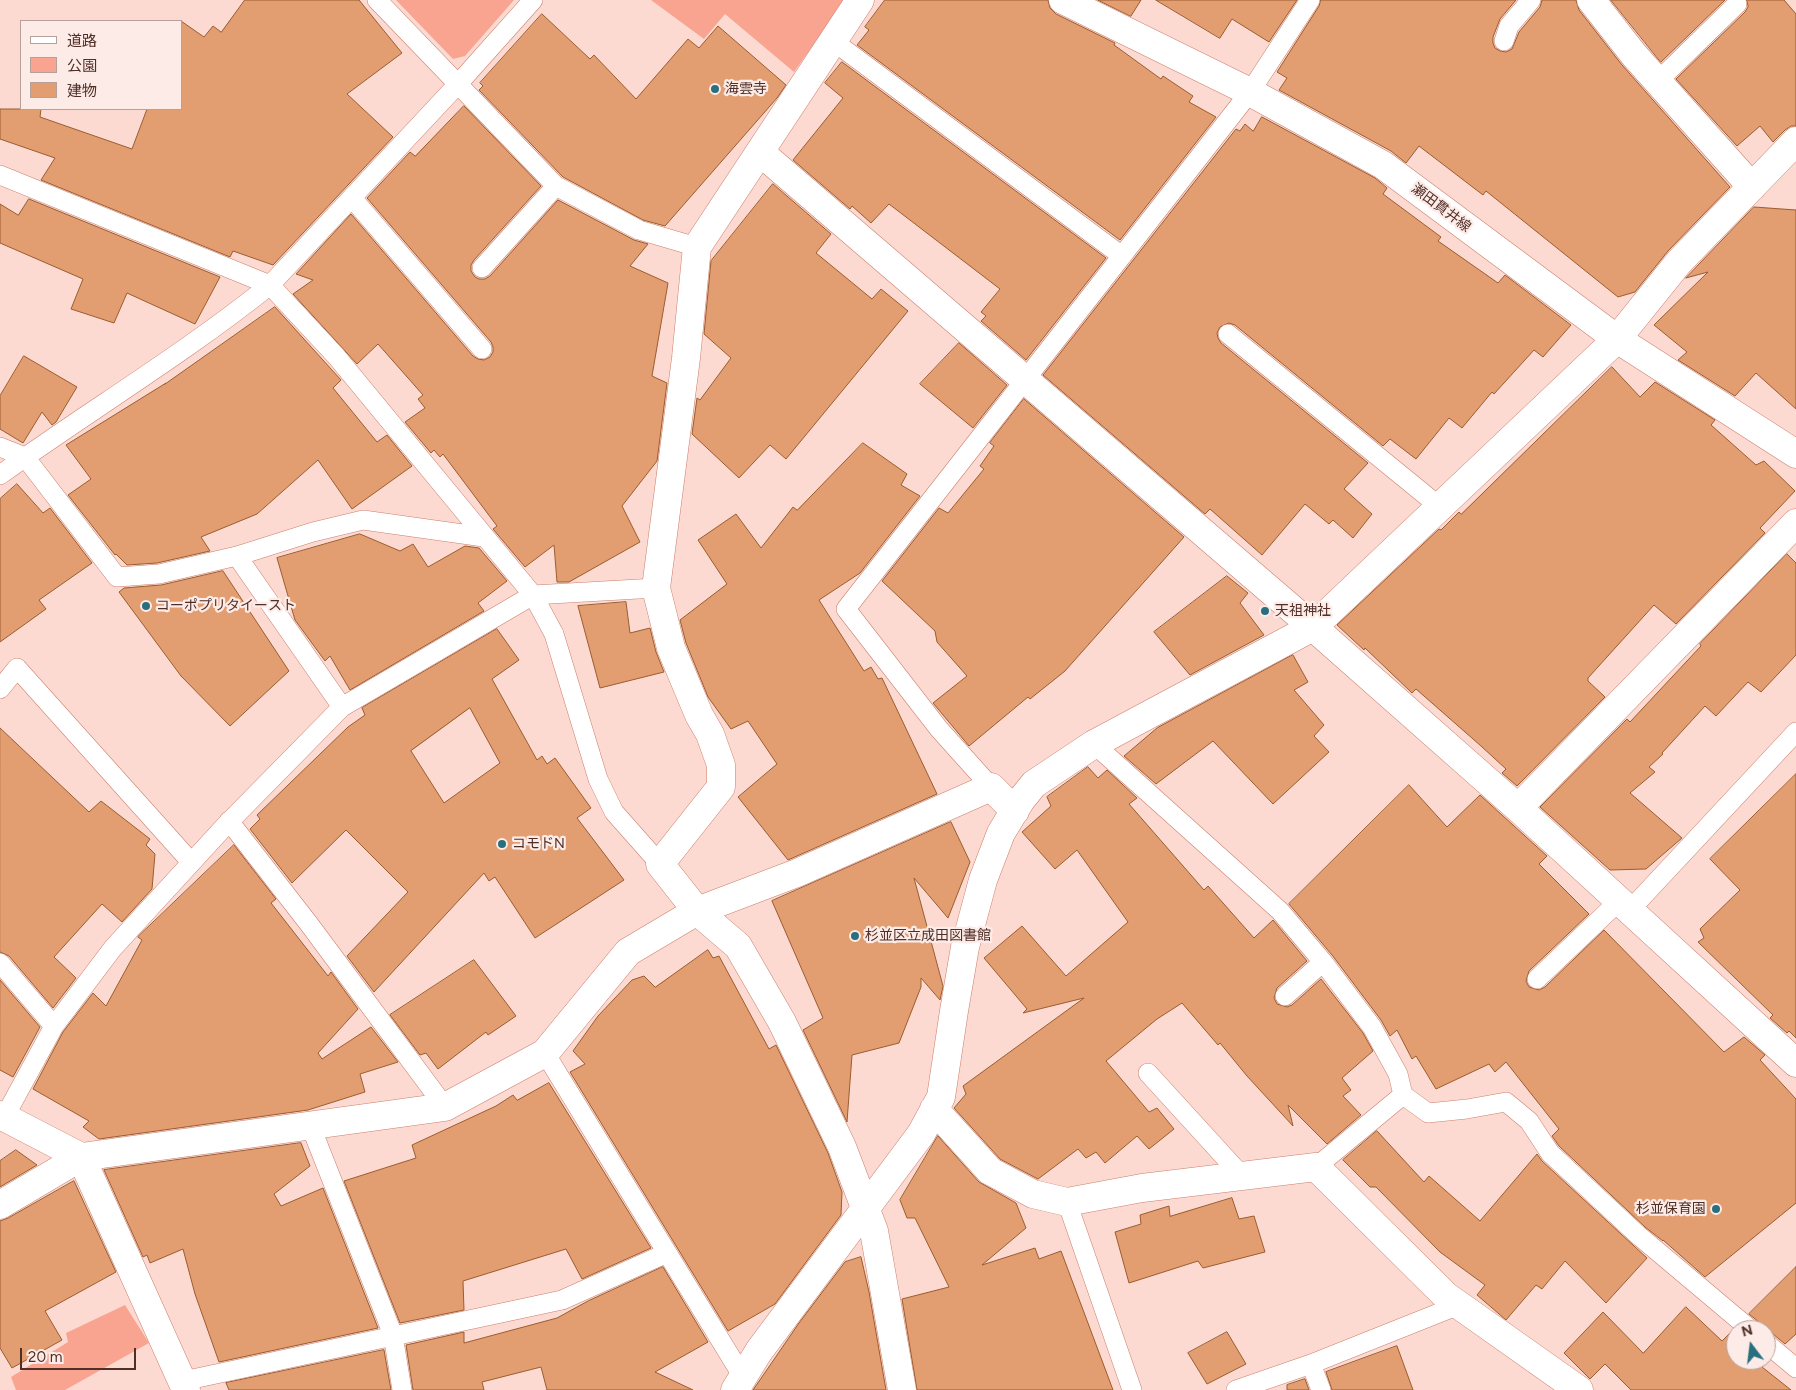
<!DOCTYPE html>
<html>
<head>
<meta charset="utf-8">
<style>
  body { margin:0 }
  #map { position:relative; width:1796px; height:1390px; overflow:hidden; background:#fcdad1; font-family:Figtree,"Noto Sans JP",sans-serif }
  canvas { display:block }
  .legend { position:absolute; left:20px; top:20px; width:162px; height:90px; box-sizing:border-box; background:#fdebe7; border:1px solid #b8a09a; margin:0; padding:6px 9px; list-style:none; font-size:15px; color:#502f27 }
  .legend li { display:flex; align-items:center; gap:10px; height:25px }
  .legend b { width:25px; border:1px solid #b8a09a }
  .north { position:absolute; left:1726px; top:1320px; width:50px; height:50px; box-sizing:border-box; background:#fdebe7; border:1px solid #b8a09a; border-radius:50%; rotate:345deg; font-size:14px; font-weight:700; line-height:20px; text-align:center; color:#502f27 }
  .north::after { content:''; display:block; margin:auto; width:18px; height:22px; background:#296f7e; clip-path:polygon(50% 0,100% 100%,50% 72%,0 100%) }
  .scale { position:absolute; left:20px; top:1348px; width:116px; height:22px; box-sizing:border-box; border:2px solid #502f27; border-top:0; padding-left:6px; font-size:15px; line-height:18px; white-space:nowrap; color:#502f27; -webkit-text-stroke:4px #fdebe7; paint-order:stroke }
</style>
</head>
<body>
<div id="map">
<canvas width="1796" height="1390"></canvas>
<ul class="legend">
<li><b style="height:6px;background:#fff"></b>道路</li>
<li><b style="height:14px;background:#f8a490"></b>公園</li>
<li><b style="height:14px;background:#e29d70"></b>建物</li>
</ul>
<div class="north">N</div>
<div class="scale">20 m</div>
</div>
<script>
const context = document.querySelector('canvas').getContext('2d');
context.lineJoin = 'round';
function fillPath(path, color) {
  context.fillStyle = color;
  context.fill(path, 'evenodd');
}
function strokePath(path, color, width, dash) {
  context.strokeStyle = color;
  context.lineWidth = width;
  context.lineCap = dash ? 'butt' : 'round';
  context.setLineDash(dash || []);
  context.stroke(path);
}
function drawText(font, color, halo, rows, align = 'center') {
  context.font = font + ' Figtree,"Noto Sans JP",sans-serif';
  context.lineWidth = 4.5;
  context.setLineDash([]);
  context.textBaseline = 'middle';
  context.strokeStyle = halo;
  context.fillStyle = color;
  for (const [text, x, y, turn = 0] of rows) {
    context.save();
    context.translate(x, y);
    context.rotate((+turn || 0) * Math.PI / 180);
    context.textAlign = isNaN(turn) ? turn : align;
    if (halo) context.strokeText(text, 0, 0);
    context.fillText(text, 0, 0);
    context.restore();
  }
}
fillPath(new Path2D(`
  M 396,0 L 514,0 L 465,56 L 453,59 Z
  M 651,0 L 845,0 L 794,72 L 725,14 L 704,39 Z
  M 125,1305 L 149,1343 L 65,1390 L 16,1390 L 11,1377 L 68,1342 L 66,1333 Z`), '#f8a490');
const building = new Path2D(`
  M 245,0 L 359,0 L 402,53 L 347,94 L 393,137 L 273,265 L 233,251 L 230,257 L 41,180 L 55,158 L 0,139 L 0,109 L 41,109 L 40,117 L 132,149 L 147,109 L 181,109 L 181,21 L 204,37 L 213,26 L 221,32 Z
  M 885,0 L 1048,0 L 1050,8 L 1056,14 L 1115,43 L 1114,45 L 1161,79 L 1163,76 L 1193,96 L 1189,102 L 1216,117 L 1120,240 L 857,45 L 869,30 L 865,27 Z
  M 1098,0 L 1141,0 L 1131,16 Z
  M 1156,0 L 1297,0 L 1269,42 L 1232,19 L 1220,38 Z
  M 1321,0 L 1516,0 L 1500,19 L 1493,37 L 1493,43 L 1495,48 L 1500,51 L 1506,52 L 1512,49 L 1519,32 L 1540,7 L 1542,0 L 1576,0 L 1579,10 L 1622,65 L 1730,187 L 1668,251 L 1635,292 L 1618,297 L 1486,191 L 1483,195 L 1419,146 L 1406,163 L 1391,151 L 1279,90 L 1287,78 L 1277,72 L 1319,6 Z
  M 1611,0 L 1725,0 L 1661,62 Z
  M 1747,0 L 1784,0 L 1796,14 L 1796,126 L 1791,126 L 1785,130 L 1773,142 L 1760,126 L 1737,146 L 1676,79 L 1745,12 L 1748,7 Z
  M 542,14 L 590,59 L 594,55 L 636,99 L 688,39 L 699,48 L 718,26 L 786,85 L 777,98 L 665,226 L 643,220 L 563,177 L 479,90 L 483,86 L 480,83 Z
  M 842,62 L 1106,258 L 1026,360 L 981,321 L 986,316 L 981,312 L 1000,289 L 889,204 L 871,223 L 852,206 L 850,209 L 793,160 L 843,98 L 825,83 Z
  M 464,106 L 541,186 L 474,260 L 471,265 L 471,271 L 475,277 L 479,279 L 485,279 L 490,276 L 558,200 L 634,240 L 648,244 L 630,266 L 668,283 L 652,376 L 667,383 L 657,461 L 622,506 L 640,542 L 569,582 L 557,582 L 554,545 L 525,567 L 493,529 L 497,526 L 443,454 L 440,457 L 434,450 L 431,453 L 405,422 L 425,408 L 418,399 L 423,395 L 378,344 L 357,364 L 293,294 L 313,280 L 296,274 L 351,214 L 473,356 L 478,359 L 484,360 L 490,357 L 493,352 L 493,347 L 491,342 L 367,198 L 410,152 L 415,156 Z
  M 1262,117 L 1375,178 L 1387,188 L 1383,194 L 1441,237 L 1438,241 L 1498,283 L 1505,275 L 1571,325 L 1543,357 L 1534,350 L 1494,394 L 1492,392 L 1462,428 L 1449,418 L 1416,459 L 1390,439 L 1383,446 L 1235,325 L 1229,323 L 1220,327 L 1217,333 L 1218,338 L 1221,343 L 1368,463 L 1344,489 L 1372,514 L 1353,538 L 1333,520 L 1329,524 L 1305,504 L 1262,555 L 1210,509 L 1205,514 L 1043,375 L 1236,129 L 1240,131 L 1245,124 L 1253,131 Z
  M 773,184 L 831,234 L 816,253 L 872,299 L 881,289 L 908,311 L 786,459 L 770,445 L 739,478 L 692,434 L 697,398 L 700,400 L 731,358 L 704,334 L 711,261 Z
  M 29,199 L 220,277 L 195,324 L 127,293 L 114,323 L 71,309 L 83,279 L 0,243 L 0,204 L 18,215 Z
  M 1754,207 L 1796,210 L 1796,409 L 1756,373 L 1735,396 L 1678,360 L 1687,352 L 1654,325 L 1708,272 L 1686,278 Z
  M 275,307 L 341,380 L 333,388 L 377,442 L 387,435 L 412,466 L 352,509 L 318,460 L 257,514 L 201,537 L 210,551 L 157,563 L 127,565 L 116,554 L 115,555 L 68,495 L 91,479 L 66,445 L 166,383 L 165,384 Z
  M 959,343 L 1007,385 L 973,428 L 920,384 Z
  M 24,356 L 77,387 L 56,422 L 52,425 L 42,412 L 23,443 L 0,429 L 0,396 Z
  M 1612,367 L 1640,397 L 1655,382 L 1715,420 L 1711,425 L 1756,465 L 1764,461 L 1795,491 L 1760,528 L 1765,533 L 1676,624 L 1654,605 L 1588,678 L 1588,681 L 1605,697 L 1517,786 L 1502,773 L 1506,769 L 1481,746 L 1416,689 L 1412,693 L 1365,648 L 1364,650 L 1337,625 L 1439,529 L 1441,530 L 1459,512 L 1461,514 Z
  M 1024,399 L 1184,537 L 1065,671 L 1030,699 L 1028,697 L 969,746 L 933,703 L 967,676 L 937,642 L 935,631 L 882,581 L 939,508 L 948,513 L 984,469 L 980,466 L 994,446 L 990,443 Z
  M 863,443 L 907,474 L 901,485 L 920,496 L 860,573 L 819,600 L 864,671 L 871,667 L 878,679 L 882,678 L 937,794 L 788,860 L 738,797 L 777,764 L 748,721 L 731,729 L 708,697 L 686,643 L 680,620 L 727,584 L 698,540 L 736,514 L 761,548 L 793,507 L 797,510 Z
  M 17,484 L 43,513 L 50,508 L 92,563 L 39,600 L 46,609 L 0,642 L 0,499 Z
  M 360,534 L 400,551 L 413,544 L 428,567 L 465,546 L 479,548 L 507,581 L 478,603 L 484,611 L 350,690 L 330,656 L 325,661 L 295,620 L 277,558 Z
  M 1787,554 L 1796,563 L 1796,655 L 1761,692 L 1748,682 L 1716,716 L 1705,706 L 1662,753 L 1663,754 L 1649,767 L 1655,772 L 1630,793 L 1682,838 L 1646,869 L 1610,870 L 1540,807 L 1627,719 L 1630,722 L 1701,646 L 1700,644 Z
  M 223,571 L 289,671 L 230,726 L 181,676 L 119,592 L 124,588 L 161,585 Z
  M 1227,576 L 1248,593 L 1240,603 L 1264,635 L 1190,675 L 1154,632 Z
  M 626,602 L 630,633 L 650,628 L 656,652 L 664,672 L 600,688 L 578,606 Z
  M 497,629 L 519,660 L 492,679 L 537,760 L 542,756 L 547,764 L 555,758 L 591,808 L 577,818 L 624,880 L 535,938 L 495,877 L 489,881 L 484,873 L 374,992 L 347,956 L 408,892 L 346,830 L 292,883 L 250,829 L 260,819 L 257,815 L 348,727 L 365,715 L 362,708 ZM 470,708 L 500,763 L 444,803 L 411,751 Z
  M 1293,655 L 1308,682 L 1294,690 L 1324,725 L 1314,736 L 1329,752 L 1273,804 L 1213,741 L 1156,784 L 1124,756 L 1157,728 Z
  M 0,728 L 89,812 L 101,801 L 150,839 L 146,845 L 155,854 L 152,889 L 122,922 L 102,904 L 54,957 L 76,978 L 53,1008 L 9,956 L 0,952 Z
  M 1088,767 L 1098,778 L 1107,770 L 1137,798 L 1129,804 L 1204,890 L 1208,886 L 1254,938 L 1273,920 L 1307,961 L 1277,988 L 1274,998 L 1277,1004 L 1287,1007 L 1292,1005 L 1321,979 L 1363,1033 L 1373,1051 L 1342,1078 L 1351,1090 L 1343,1096 L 1361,1115 L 1327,1144 L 1288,1105 L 1293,1126 L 1247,1076 L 1220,1043 L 1218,1045 L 1182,1003 L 1157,1019 L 1106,1061 L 1149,1112 L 1157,1108 L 1174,1129 L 1149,1149 L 1137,1136 L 1105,1163 L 1096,1152 L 1086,1158 L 1078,1149 L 1038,1179 L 1000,1159 L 954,1108 L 966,1094 L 963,1086 L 1084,998 L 1023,1013 L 1027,1009 L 984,958 L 1022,926 L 1066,976 L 1128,922 L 1077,850 L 1055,869 L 1022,832 L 1051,806 L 1047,797 Z
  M 1796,774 L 1796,1038 L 1789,1031 L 1787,1033 L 1770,1018 L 1773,1015 L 1698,942 L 1704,938 L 1700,929 L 1740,890 L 1710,859 Z
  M 1409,785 L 1447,827 L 1480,795 L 1547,856 L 1539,864 L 1589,914 L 1529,971 L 1526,981 L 1529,987 L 1539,990 L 1545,987 L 1604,930 L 1724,1052 L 1744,1037 L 1765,1055 L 1760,1060 L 1796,1099 L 1796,1203 L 1705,1277 L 1663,1240 L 1663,1241 L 1645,1227 L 1559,1146 L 1552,1136 L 1559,1129 L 1506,1062 L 1495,1072 L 1489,1064 L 1436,1089 L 1416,1056 L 1412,1059 L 1397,1030 L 1390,1036 L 1381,1020 L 1332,955 L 1289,904 Z
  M 951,822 L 970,862 L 948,918 L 914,878 L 943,986 L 940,1000 L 921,978 L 921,987 L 899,1043 L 852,1055 L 847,1122 L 803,1030 L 823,1018 L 772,901 Z
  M 234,845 L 276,899 L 271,903 L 328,976 L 331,972 L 358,1009 L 318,1053 L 322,1059 L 371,1027 L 398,1062 L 360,1074 L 365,1092 L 308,1110 L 99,1139 L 83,1127 L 89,1121 L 33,1089 L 63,1032 L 93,993 L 106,1006 L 142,940 L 138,937 Z
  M 708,950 L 713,958 L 719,956 L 769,1049 L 776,1045 L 828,1153 L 842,1192 L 841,1215 L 775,1304 L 728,1331 L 570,1072 L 585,1064 L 573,1051 L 598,1016 L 632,980 L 644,976 L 655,987 Z
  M 474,960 L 516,1016 L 488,1035 L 486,1032 L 438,1069 L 426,1053 L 420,1055 L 390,1015 Z
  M 0,980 L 40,1027 L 13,1077 L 0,1070 Z
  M 549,1083 L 651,1248 L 582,1279 L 566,1249 L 463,1281 L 464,1310 L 400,1323 L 344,1181 L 416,1158 L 412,1145 L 496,1106 L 513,1095 L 517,1100 Z
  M 1377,1131 L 1424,1182 L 1429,1176 L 1480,1221 L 1537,1154 L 1542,1161 L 1647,1258 L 1606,1303 L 1565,1261 L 1542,1289 L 1536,1285 L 1506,1320 L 1477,1295 L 1485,1285 L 1440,1252 L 1376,1187 L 1370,1187 L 1343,1160 Z
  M 938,1136 L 979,1182 L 1016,1203 L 1026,1228 L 982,1265 L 1035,1248 L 1039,1259 L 1061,1251 L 1113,1390 L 917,1390 L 902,1299 L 949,1287 L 915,1218 L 907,1218 L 900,1200 Z
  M 301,1143 L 310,1166 L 274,1194 L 281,1206 L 323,1188 L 378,1328 L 219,1362 L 195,1294 L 183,1249 L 150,1263 L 147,1255 L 143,1257 L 104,1170 Z
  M 16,1150 L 37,1165 L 0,1187 L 0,1161 Z
  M 74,1181 L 116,1272 L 45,1311 L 62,1340 L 12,1368 L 0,1348 L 0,1221 L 8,1218 Z
  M 1232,1198 L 1239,1219 L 1254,1216 L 1265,1252 L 1203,1268 L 1198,1261 L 1129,1283 L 1115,1232 L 1141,1224 L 1140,1215 L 1169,1206 L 1170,1216 Z
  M 861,1257 L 869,1292 L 886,1390 L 753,1390 L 799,1323 L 845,1262 Z
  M 663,1267 L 708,1342 L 655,1372 L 693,1390 L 547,1390 L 541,1367 L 482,1382 L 484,1390 L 413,1390 L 406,1345 L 464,1332 L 464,1343 L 557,1318 L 588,1301 Z
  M 1796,1267 L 1796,1334 L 1785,1344 L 1773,1334 L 1766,1332 L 1766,1330 L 1762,1330 L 1759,1322 L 1749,1314 Z
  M 1686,1307 L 1722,1341 L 1733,1330 L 1736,1332 L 1736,1360 L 1766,1360 L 1766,1358 L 1769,1360 L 1762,1367 L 1791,1390 L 1631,1390 L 1605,1364 L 1590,1379 L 1564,1353 L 1603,1312 L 1643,1353 Z
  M 1227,1332 L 1246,1364 L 1207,1384 L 1188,1353 Z
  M 1397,1346 L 1413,1390 L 1332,1390 L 1326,1372 Z
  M 384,1350 L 391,1390 L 229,1390 L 226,1383 Z
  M 1305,1379 L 1309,1390 L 1287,1390 L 1287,1385 Z`);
fillPath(building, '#e29d70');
strokePath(building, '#9b5c2f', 1);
const lane = new Path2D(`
  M 377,0 L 556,186 L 639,230 L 697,247
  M 833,41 L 1122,256
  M 1504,41 L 1509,26 L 1531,0
  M 1658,81 L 1737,4
  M 0,175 L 270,285 L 336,356 L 533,595 L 554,634 L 598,779 L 614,812 L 660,864
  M 352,198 L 482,349
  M 482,268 L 556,186
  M 1228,334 L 1440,507
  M 0,447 L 25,457 L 117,577 L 159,574 L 237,556 L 313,532 L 363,520 L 484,537
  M 0,475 C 89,411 184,354 270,285 L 458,84 L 533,0
  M 237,556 L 342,707
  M 0,689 L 17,668 L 191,862
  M 1094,744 L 1280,911 L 1323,962 L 1372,1027 L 1398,1074 L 1403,1095 L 1428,1113 L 1467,1109 L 1506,1102 L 1529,1121 L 1550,1153 L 1638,1235 L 1751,1330
  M 991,787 L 939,729 L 846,609 L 1250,92 L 1310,0
  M 229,821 L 309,924 L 445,1107
  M 1630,910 L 1796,732
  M 0,963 L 54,1026
  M 1537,979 L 1619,901
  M 1285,996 L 1323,962
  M 545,1053 L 743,1377
  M 1148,1073 L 1242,1176
  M 4,1118 L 54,1026 L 113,948 L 225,826 L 342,707 L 533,595 L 656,588
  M 311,1127 L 393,1335 L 402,1390
  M 1316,1167 L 1403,1095
  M 1067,1202 L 1132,1390
  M 1766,1343 L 1796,1368
  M 183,1381 L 562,1300 L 667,1253
  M 1236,1390 L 1311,1364
  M 1321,1390 L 1311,1364 L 1459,1305`);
const street = new Path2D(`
  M 860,0 L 697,247 L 686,358 L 656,588 L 671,648 L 699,715 L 710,734 L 721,765 L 721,787 L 660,864 L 697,911 L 738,946 L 782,1022 L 842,1147 L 874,1231 L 902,1390
  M 1591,0 L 1634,55 L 1752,187
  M 760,152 L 1313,627 L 1518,808 L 1796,1063
  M 1518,808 L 1796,523
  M 934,1109 L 990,1171 L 1033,1194 L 1067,1202 L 1142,1188 L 1316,1167 L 1446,1296 L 1579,1390
  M 0,1115 L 81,1157 L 186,1390
  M 0,1205 L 81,1157 L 445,1107 L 545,1053 L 628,952 L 697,911 L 797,873 L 991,787 L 1015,811
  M 735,1390 L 759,1351 L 921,1134 L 941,1097 L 954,1011 L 965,947 L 983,880 L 1001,833 L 1021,800 L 1034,784 L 1094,744 L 1313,627 L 1617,339 L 1679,262 L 1796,141`);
const secondary = new Path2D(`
  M 1063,0 L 1250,92 L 1383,165 L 1617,339 L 1796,454`);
strokePath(lane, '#cd7f6c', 20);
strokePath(street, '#cd7f6c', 29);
strokePath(secondary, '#cd7f6c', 29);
strokePath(lane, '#fff', 19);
strokePath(street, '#fff', 28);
strokePath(secondary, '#fff', 28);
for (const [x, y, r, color] of [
  [715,89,5,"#296f7e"],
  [146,606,5,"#296f7e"],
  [1265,611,5,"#296f7e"],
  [502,844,5,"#296f7e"],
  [855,936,5,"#296f7e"],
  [1716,1209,5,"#296f7e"]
]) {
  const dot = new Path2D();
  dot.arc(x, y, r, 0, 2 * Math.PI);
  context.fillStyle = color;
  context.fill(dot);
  strokePath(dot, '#fdebe7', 2);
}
drawText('14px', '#502f27', '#fdebe7', [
  ["海雲寺",725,89],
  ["コーポプリタイースト",156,606],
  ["天祖神社",1275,611],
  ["コモドN",512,844],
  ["杉並区立成田図書館",865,936],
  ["杉並保育園",1706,1209,"right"]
], 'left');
drawText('14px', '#502f27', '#fdebe7', [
  ["瀬田貫井線",1441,208,37]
]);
</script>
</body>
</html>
